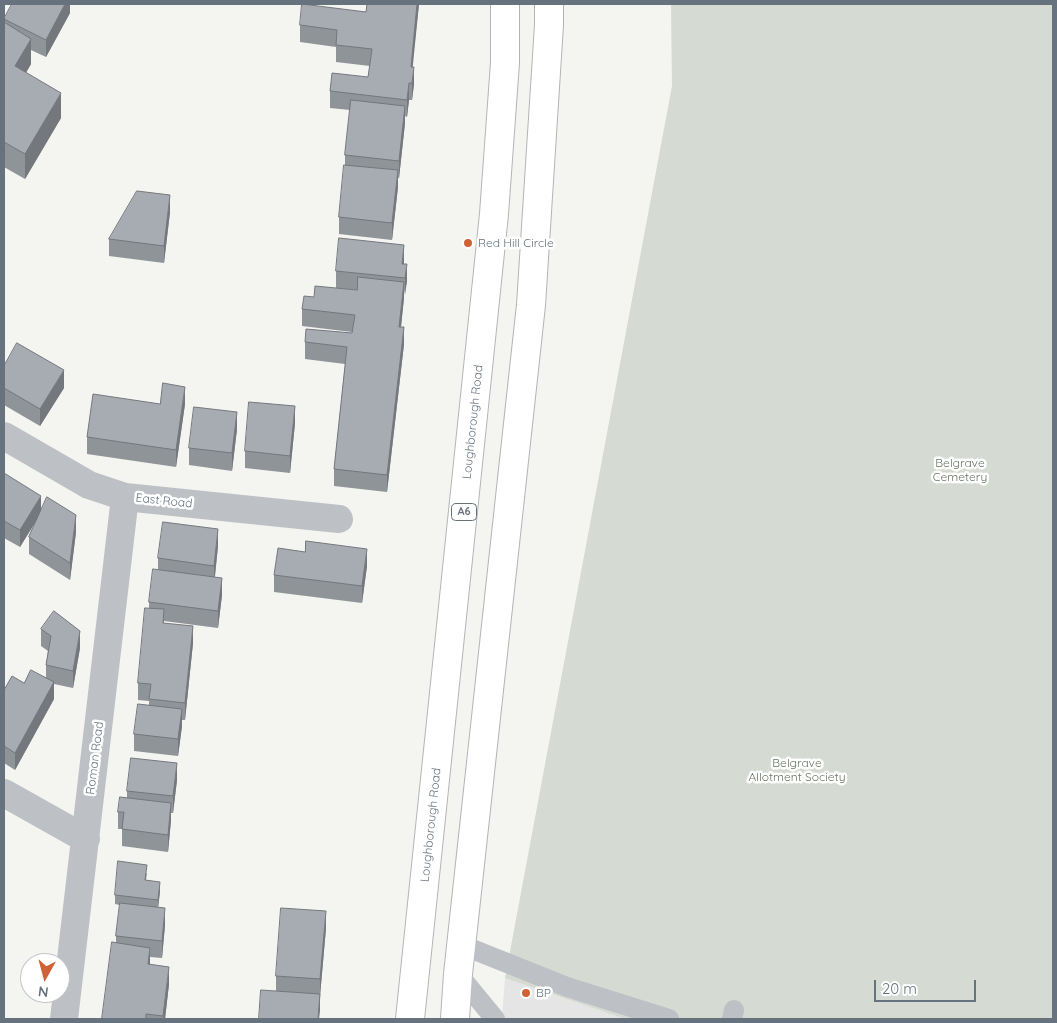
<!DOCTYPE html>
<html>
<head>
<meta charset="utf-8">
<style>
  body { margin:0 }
  #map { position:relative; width:1057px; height:1023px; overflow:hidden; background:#f4f4f0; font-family:Quicksand,sans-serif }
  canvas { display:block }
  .frame { position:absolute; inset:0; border:5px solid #66727e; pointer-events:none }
  .north { position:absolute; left:20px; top:953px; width:50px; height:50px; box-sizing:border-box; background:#fff; border:1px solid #c2c7cb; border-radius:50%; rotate:187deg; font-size:14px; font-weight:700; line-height:20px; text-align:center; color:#66727e }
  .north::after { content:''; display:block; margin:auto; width:18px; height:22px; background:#cf6335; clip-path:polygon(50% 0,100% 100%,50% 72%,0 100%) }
  .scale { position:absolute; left:874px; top:980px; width:102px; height:22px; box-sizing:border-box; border:2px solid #66727e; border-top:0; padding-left:6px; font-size:15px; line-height:18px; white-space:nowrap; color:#66727e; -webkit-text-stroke:4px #fff; paint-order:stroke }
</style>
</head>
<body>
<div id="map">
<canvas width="1057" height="1023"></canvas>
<div class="frame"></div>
<div class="north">N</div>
<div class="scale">20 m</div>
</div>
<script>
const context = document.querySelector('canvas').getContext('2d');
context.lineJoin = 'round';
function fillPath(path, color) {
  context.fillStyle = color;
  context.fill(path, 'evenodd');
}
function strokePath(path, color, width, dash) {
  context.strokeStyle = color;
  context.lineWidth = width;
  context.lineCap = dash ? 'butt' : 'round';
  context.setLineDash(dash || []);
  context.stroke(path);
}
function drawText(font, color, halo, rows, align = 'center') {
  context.font = font + ' Quicksand,sans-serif';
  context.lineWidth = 5;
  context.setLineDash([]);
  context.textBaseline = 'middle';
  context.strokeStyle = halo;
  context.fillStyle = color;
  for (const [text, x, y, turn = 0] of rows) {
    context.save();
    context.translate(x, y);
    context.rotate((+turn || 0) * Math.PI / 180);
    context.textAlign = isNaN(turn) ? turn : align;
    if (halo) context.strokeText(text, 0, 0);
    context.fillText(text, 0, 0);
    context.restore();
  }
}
fillPath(new Path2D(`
  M 505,978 L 625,1019 L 502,1019 Z`), '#e4e5e4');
fillPath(new Path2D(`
  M 671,4 L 1053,4 L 1053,1019 L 625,1019 L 505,978 L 672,86 Z`), '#d5dad2');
const highway = new Path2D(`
  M 410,1019 L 494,214 L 505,63 L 505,4
  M 455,1019 L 458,974 L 531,305 L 549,25 L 549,4`);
strokePath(highway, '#b2b5b8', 30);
strokePath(new Path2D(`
  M 462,945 L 567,987 L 669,1019
  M 458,974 L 495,1019
  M 732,1019 L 734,1010`), '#bdc0c4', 20);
strokePath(new Path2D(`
  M 4,436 L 89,485 L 125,497 L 339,519
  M 4,793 L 86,839
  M 64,1019 L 125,497`), '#bdc0c4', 28);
strokePath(highway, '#fff', 28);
fillPath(new Path2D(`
  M 70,4 L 70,13 L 46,57 L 31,50 L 31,64 L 26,73 L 61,118 L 25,179 L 4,167 L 4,19 Z
  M 367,4 L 419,4 L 412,67 L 414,84 L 412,100 L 409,100 L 407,117 L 405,116 L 405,123 L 399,178 L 398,178 L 398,187 L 392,240 L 339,234 L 339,217 L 345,165 L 345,155 L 350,110 L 330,108 L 330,91 L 368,77 L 370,66 L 336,62 L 336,47 L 300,42 L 300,25 L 366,12 Z
  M 170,212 L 164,263 L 109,256 L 109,239 Z
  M 404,262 L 404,264 L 407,281 L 404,295 L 401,327 L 404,344 L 387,492 L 334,486 L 334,469 L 345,364 L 305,359 L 305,342 L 352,333 L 352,332 L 302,326 L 302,309 L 314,297 L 357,290 L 336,288 L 336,271 Z
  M 4,366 L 64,388 L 40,426 L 4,405 Z
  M 160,404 L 185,404 L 176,467 L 87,454 L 87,437 Z
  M 295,423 L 290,473 L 245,468 L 245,451 Z
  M 237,429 L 232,471 L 189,465 L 189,448 Z
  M 4,473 L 41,510 L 76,532 L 70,580 L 29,554 L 29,537 L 36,521 L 20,547 L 4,538 Z
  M 218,546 L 215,577 L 222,595 L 218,628 L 164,621 L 164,623 L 193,643 L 185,720 L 182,720 L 182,726 L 178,756 L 134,751 L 134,734 L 149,705 L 149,701 L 138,700 L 138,683 L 149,608 L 149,602 L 158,570 L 158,558 Z
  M 305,552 L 367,566 L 362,603 L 274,592 L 274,575 Z
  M 41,629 L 80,648 L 73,688 L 54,684 L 54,699 L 15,770 L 4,763 L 4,690 L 24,683 L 46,677 L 46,665 L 48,651 L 41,646 Z
  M 177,780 L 173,813 L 171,813 L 171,820 L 168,852 L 122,846 L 122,829 L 118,829 L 118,812 L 127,798 L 127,791 Z
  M 147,873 L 146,880 L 160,891 L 158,907 L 165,925 L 162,958 L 150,957 L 150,965 L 169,984 L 165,1019 L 102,1019 L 116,943 L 116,936 L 120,905 L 115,904 L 115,895 Z
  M 326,928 L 320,996 L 320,1011 L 276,991 L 276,976 Z`), '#8f9499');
fillPath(new Path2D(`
  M 65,4 L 70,4 L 70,13 L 46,57 L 46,40 Z
  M 417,4 L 419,4 L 411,84 L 411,67 Z
  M 31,39 L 31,64 L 15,91 L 15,66 Z
  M 414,67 L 414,84 L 412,100 L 412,83 Z
  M 409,83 L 409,100 L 407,117 L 407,100 Z
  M 61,93 L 61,118 L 25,179 L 25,154 Z
  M 405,106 L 405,123 L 399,178 L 399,161 Z
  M 398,170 L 398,187 L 392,240 L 392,223 Z
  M 170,195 L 170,212 L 164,263 L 164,246 Z
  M 404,245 L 404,262 L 402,278 L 402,264 Z
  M 407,264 L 407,281 L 405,295 L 405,278 Z
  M 404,282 L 404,299 L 399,344 L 399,327 Z
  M 404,327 L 404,344 L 387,492 L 387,475 Z
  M 64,370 L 64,388 L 40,426 L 40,409 Z
  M 185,387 L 185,404 L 176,467 L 176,450 Z
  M 295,406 L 295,423 L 290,473 L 290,456 Z
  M 237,412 L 237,429 L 232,471 L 232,453 Z
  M 41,496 L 41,513 L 20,547 L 20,530 Z
  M 76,515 L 76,532 L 70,580 L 70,563 Z
  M 218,529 L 218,546 L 214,583 L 214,566 Z
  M 367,549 L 367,566 L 362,603 L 362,586 Z
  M 222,578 L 222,595 L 218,628 L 218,611 Z
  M 193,626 L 193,643 L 185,720 L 185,703 Z
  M 80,631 L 80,648 L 73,688 L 73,671 Z
  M 54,682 L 54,699 L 15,770 L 15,753 Z
  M 182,709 L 182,726 L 178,756 L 178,739 Z
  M 177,763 L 177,780 L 173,813 L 173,796 Z
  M 171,803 L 171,820 L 168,852 L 168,835 Z
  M 160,882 L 160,891 L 158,909 L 158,900 Z
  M 165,908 L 165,925 L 162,958 L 162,941 Z
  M 326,911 L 326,928 L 320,996 L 320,979 Z
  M 150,948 L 150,965 L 148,964 Z
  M 169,967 L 169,984 L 165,1019 L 163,1019 Z
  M 320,994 L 320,1011 L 319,1019 L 318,1019 Z`), '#74787d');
const building = new Path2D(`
  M 12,4 L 65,4 L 46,40 L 4,19 Z
  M 302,4 L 366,12 L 367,4 L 417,4 L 411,67 L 414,67 L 412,83 L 409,83 L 407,100 L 330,91 L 332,73 L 368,77 L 372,49 L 336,45 L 337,30 L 300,25 Z
  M 4,22 L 31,39 L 15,66 L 61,93 L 25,154 L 4,142 Z
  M 351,100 L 405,106 L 399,161 L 345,155 Z
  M 344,165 L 398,170 L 392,223 L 339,217 Z
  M 137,191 L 170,195 L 164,246 L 109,239 Z
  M 339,238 L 404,245 L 402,264 L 407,264 L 405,278 L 336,271 Z
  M 358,277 L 404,282 L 399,327 L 404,327 L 387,475 L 334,469 L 347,347 L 305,342 L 306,329 L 352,333 L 355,315 L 302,309 L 304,296 L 314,297 L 315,286 L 357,290 Z
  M 17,343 L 64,370 L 40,409 L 4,388 L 4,366 Z
  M 163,383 L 185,387 L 176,450 L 87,437 L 93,394 L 160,404 Z
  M 249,402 L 295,406 L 290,456 L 245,451 Z
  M 194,407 L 237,412 L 232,453 L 189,448 Z
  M 4,473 L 41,496 L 20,530 L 4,521 Z
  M 47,497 L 76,515 L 70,563 L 29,537 Z
  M 163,522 L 218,529 L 214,566 L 158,558 Z
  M 306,541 L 367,549 L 362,586 L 274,575 L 278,548 L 305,552 Z
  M 153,569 L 222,578 L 218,611 L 149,602 Z
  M 145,608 L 164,609 L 163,623 L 193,626 L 185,703 L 149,699 L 151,684 L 138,683 Z
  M 54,611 L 80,631 L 73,671 L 46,665 L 51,636 L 41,629 Z
  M 31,670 L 54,682 L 15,753 L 4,746 L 4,690 L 12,676 L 24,683 Z
  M 138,704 L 182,709 L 178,739 L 134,734 Z
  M 131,758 L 177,763 L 173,796 L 127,791 Z
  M 120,797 L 171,803 L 168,835 L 122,829 L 124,812 L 118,812 Z
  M 118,861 L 147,865 L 145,880 L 160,882 L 158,900 L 115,895 Z
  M 120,903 L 165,908 L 162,941 L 116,936 Z
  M 281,908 L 326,911 L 320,979 L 276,976 Z
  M 112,942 L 150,948 L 148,964 L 169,967 L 163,1016 L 146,1014 L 146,1019 L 102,1019 Z
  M 261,990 L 320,994 L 318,1019 L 259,1019 Z`);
fillPath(building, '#a6acb2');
strokePath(building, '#74787d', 1);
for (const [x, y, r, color] of [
  [468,243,5,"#cf6335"],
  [526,993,5,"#cf6335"]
]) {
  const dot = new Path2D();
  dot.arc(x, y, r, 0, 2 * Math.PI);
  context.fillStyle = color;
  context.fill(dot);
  strokePath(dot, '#fff', 2);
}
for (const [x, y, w] of [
  [464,512,25]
]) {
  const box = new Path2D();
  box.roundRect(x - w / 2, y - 8.5, w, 17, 4);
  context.fillStyle = '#fff';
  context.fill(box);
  strokePath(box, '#66727e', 1);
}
drawText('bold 11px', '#66727e', null, [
  ["A6",464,512]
]);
drawText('12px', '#66727e', '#fff', [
  ["Red Hill Circle",478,243],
  ["BP",536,993]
], 'left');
drawText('12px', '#66727e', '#fff', [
  ["Loughborough Road",473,422,-84],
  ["East Road",164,501,6],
  ["Roman Road",95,758,-83],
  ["Loughborough Road",431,825,-84]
]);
drawText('12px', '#677664', '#fff', [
  ["Belgrave",960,463],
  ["Cemetery",960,477],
  ["Belgrave",797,763],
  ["Allotment Society",797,777]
]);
</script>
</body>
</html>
